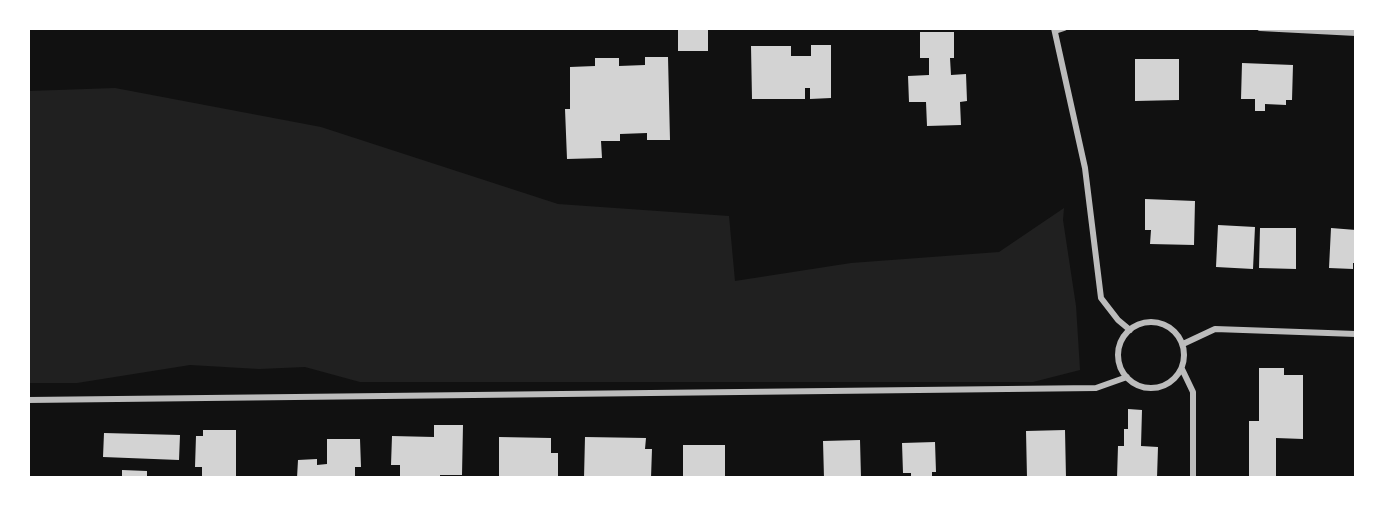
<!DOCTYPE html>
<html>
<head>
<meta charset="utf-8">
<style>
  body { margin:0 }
  #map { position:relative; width:1384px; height:506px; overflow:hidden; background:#111; font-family:Helvetica,sans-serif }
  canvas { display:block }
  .frame { position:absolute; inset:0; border:30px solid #fff; pointer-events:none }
</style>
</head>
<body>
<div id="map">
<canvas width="1384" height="506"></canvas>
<div class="frame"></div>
</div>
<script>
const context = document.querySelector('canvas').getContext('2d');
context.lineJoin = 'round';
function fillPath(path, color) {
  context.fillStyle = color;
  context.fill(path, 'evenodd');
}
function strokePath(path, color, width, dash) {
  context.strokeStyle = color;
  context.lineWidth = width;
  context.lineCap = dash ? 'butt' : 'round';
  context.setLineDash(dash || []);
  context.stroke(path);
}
fillPath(new Path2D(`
  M 115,88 L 321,127 L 558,204 L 729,216 L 735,281 L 851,263 L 999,252 L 1064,208 L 1063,220 L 1076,306 L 1080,370 L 1033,382 L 360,382 L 305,367 L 259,369 L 190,365 L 77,383 L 29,383 L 29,91 Z`), '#202020');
fillPath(new Path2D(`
  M 678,28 L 708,28 L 708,51 L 678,51 Z
  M 920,32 L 954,32 L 954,58 L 950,58 L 951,75 L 966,74 L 967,101 L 960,102 L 961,125 L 927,126 L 926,102 L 909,102 L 908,76 L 929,75 L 929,58 L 920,58 Z
  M 811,45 L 831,45 L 831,98 L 810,99 L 810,88 L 805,88 L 805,99 L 752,99 L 751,46 L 791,46 L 791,56 L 811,56 Z
  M 645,57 L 668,57 L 670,140 L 647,140 L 647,133 L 620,134 L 620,141 L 601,141 L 602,158 L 567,159 L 565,109 L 570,109 L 570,67 L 595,66 L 595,58 L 619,58 L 619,66 L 645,65 Z
  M 1135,59 L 1179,59 L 1179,100 L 1135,101 Z
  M 1242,63 L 1293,65 L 1292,100 L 1286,100 L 1286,105 L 1265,104 L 1265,111 L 1255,111 L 1255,99 L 1241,99 Z
  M 1145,199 L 1195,201 L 1194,245 L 1150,244 L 1151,230 L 1145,230 Z
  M 1218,225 L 1255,227 L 1253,269 L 1216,267 Z
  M 1260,228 L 1296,228 L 1296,269 L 1259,268 Z
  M 1331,228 L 1356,230 L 1356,263 L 1353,263 L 1353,269 L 1329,268 Z
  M 1259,368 L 1284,368 L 1284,375 L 1303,375 L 1303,439 L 1276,438 L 1276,476 L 1249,476 L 1249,421 L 1259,421 Z
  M 1128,409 L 1142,410 L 1141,446 L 1158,447 L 1157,478 L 1117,478 L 1118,446 L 1124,446 L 1124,429 L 1128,429 Z
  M 434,425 L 463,425 L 462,475 L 440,475 L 440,478 L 400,478 L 400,465 L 391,465 L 392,436 L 434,437 Z
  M 203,430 L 236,430 L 236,478 L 202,478 L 202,467 L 195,467 L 196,436 L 203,436 Z
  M 1065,430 L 1066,478 L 1027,478 L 1026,431 Z
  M 104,433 L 180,435 L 179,460 L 103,457 Z
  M 499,437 L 551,438 L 551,453 L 558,453 L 558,477 L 499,478 Z
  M 585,437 L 646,438 L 645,449 L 652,449 L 651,478 L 584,478 Z
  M 327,439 L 360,439 L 361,467 L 355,467 L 355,478 L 297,478 L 298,460 L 317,459 L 317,465 L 327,464 Z
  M 860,440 L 861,478 L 824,478 L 823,441 Z
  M 935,442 L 936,472 L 932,472 L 932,478 L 911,478 L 911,473 L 903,473 L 902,443 Z
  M 683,445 L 725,445 L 725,478 L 683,478 Z
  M 122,470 L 147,471 L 147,478 L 122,478 Z`), '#d3d3d3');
strokePath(new Path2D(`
  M 1054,28 L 1085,168 L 1101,298 L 1118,320 L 1130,330
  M 1260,28 L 1356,33
  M 1055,31 L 1064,28
  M1118 355a33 33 0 1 1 66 0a33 33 0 1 1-66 0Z
  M 1183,344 L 1215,329 L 1356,334
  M 1182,369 L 1193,392 L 1193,478
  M 28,400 L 1096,388 L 1127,377`), '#bcbcbc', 6);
</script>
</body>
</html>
